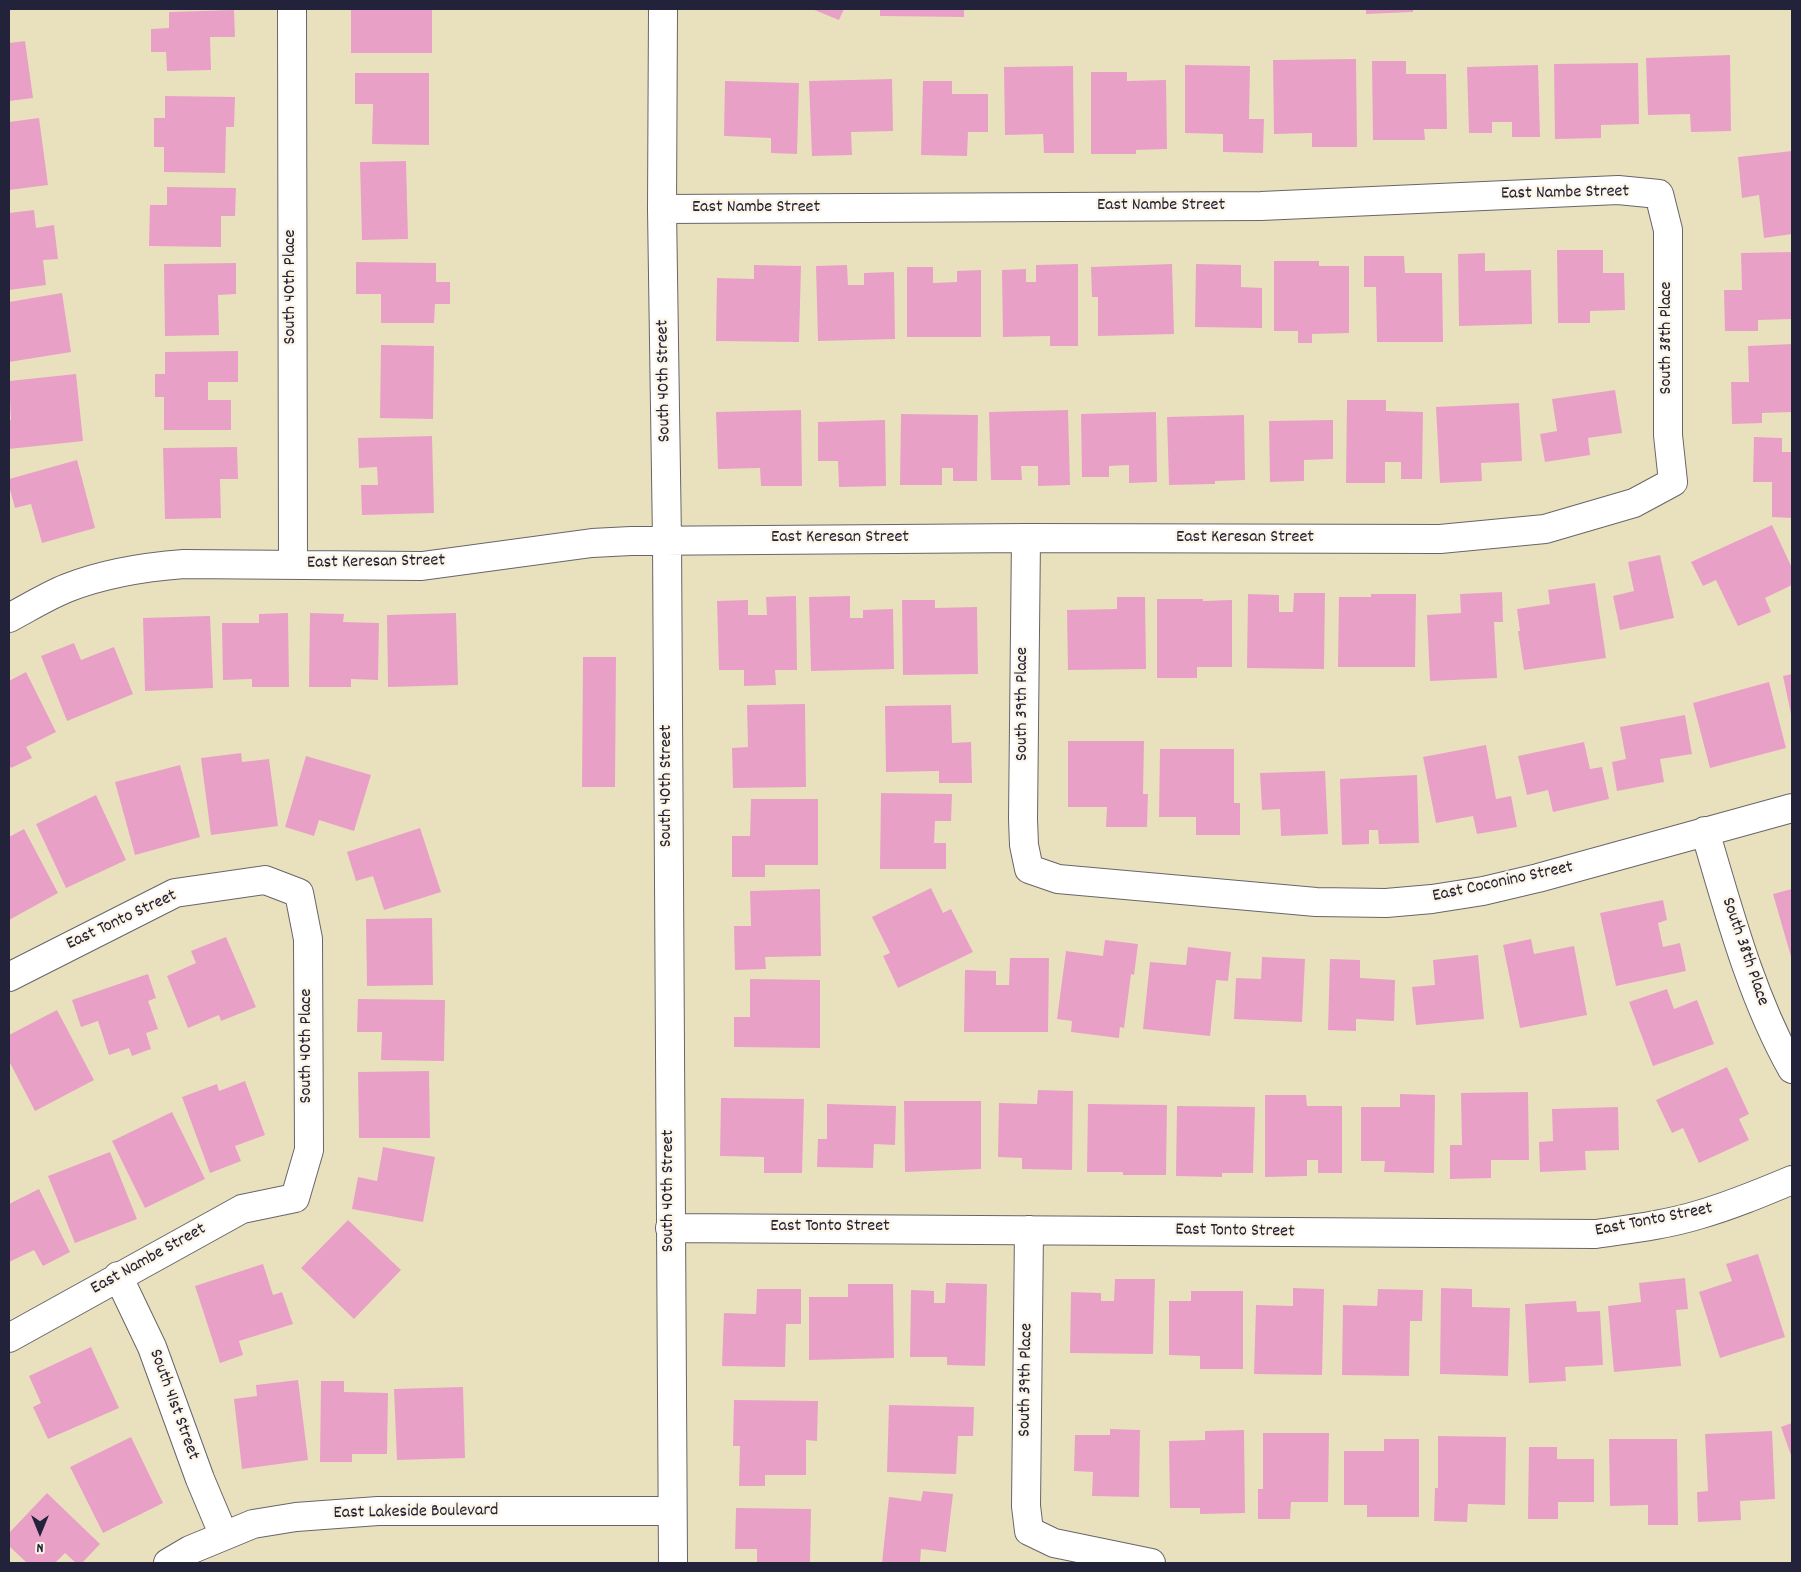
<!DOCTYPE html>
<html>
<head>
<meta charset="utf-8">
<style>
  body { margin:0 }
  #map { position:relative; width:1801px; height:1572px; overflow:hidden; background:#e9e1be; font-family:Dekko,sans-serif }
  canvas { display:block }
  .frame { position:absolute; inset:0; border:10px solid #22223b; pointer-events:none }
  .north { position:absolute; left:15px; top:1507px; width:50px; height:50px; -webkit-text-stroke:4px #fcf5e5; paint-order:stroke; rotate:180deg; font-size:14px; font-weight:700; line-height:20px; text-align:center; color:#22223b }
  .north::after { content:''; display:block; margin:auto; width:18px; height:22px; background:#22223b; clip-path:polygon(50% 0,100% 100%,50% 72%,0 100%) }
</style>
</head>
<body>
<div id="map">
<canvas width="1801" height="1572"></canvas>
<div class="frame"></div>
<div class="north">N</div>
</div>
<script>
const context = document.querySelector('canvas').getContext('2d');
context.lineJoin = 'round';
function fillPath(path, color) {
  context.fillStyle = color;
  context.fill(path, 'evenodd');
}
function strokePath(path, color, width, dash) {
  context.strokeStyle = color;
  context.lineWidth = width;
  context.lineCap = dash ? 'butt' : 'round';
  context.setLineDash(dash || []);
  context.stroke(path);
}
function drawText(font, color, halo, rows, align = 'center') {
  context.font = font + ' Dekko,sans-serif';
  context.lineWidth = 4.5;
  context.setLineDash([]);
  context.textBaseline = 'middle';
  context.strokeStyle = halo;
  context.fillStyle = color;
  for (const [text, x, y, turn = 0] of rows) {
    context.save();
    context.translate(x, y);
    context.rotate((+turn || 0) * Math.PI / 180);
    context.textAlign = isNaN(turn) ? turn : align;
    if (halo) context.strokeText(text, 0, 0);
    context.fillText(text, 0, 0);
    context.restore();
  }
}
fillPath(new Path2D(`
  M 351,9 L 432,9 L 432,53 L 351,53 Z
  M 812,9 L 844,9 L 839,20 Z
  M 880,9 L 964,9 L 964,17 L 880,16 Z
  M 1366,9 L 1413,9 L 1413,12 L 1366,14 Z
  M 234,10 L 235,37 L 210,37 L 211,70 L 167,71 L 166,52 L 151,52 L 151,29 L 169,28 L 169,12 Z
  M 25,41 L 33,98 L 9,101 L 9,43 Z
  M 1730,55 L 1731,131 L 1691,132 L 1690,114 L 1648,115 L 1646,58 Z
  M 1356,59 L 1357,147 L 1312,147 L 1312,133 L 1274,134 L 1273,60 Z
  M 1372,61 L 1406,61 L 1406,74 L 1446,74 L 1447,129 L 1424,129 L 1425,140 L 1373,140 Z
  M 1638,63 L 1639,124 L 1601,125 L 1601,138 L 1555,139 L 1554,64 Z
  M 1185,65 L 1250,66 L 1249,119 L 1264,119 L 1263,153 L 1223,152 L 1223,134 L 1185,133 Z
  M 1538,65 L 1540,137 L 1512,137 L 1512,122 L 1492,122 L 1492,133 L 1469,133 L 1467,67 Z
  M 1073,66 L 1074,153 L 1044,153 L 1043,134 L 1005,135 L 1004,67 Z
  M 1091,72 L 1127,72 L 1127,81 L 1166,80 L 1167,149 L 1136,150 L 1136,154 L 1091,154 Z
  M 355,73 L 429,73 L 429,145 L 372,144 L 373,104 L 355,104 Z
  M 892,79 L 893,131 L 851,132 L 852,155 L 812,156 L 809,81 Z
  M 725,81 L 799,83 L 797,154 L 771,153 L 771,138 L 724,136 Z
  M 923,81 L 952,81 L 952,94 L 988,94 L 988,132 L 968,132 L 967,156 L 921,155 Z
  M 165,96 L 235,97 L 234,127 L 226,127 L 225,173 L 164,172 L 164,147 L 154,147 L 154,118 L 165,118 Z
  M 39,118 L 48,185 L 9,190 L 9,122 Z
  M 1792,151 L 1792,234 L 1764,238 L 1759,195 L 1742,198 L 1738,157 Z
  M 406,161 L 408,239 L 362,240 L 360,162 Z
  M 167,187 L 236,188 L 235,216 L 221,216 L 221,247 L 149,246 L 150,205 L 167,205 Z
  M 34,210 L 36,228 L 54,225 L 58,259 L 43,260 L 46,285 L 9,290 L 9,213 Z
  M 1557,250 L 1603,250 L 1603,273 L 1624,273 L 1625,310 L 1590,311 L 1590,323 L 1558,323 Z
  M 1792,252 L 1792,319 L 1758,320 L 1758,331 L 1725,331 L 1724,290 L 1742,290 L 1741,253 Z
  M 1485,253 L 1485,271 L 1531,270 L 1532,324 L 1459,326 L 1458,254 Z
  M 1364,256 L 1404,256 L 1405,273 L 1442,273 L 1443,342 L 1377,342 L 1376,287 L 1364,287 Z
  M 1274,261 L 1319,261 L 1319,266 L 1349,266 L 1349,333 L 1312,334 L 1312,343 L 1298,343 L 1298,331 L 1274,331 Z
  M 356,262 L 436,263 L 436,282 L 450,282 L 450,304 L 435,304 L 434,323 L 381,323 L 381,294 L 356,294 Z
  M 236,263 L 236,294 L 218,295 L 219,335 L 165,336 L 164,264 Z
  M 1078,264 L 1078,346 L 1050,346 L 1050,336 L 1003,337 L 1002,270 L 1026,269 L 1026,282 L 1036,282 L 1036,265 Z
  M 1172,264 L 1174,334 L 1098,336 L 1098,297 L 1092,297 L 1091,267 Z
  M 1196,264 L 1241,265 L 1241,287 L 1262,288 L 1262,328 L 1195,327 Z
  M 754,265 L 801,266 L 799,342 L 716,341 L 717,278 L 754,279 Z
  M 847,265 L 848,285 L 864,285 L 864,273 L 894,272 L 895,339 L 818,341 L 816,266 Z
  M 907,267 L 933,267 L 933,283 L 957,282 L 957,271 L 981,270 L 981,337 L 907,337 Z
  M 62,293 L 71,352 L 9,362 L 9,302 Z
  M 1792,344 L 1792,412 L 1762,413 L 1762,423 L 1732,424 L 1731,382 L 1749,382 L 1748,346 Z
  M 381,345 L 434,346 L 433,419 L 380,418 Z
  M 238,351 L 238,382 L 208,382 L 208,400 L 231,400 L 231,430 L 164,430 L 164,397 L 155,397 L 155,374 L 165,374 L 165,352 Z
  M 76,374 L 83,441 L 9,449 L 9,420 L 11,420 L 9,381 Z
  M 1615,390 L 1622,433 L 1588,438 L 1590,455 L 1545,462 L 1540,434 L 1557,431 L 1552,399 Z
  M 1347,400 L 1386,400 L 1386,411 L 1423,412 L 1422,479 L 1401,479 L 1401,462 L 1385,462 L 1385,483 L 1346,483 Z
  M 1519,403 L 1522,461 L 1481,463 L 1482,481 L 1440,483 L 1436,407 Z
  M 801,410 L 802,486 L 761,486 L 760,468 L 718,469 L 716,412 Z
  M 1068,410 L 1070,485 L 1038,486 L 1038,466 L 1021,466 L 1022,480 L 991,480 L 989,412 Z
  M 1156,412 L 1157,482 L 1129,483 L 1129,465 L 1109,466 L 1109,477 L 1082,477 L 1081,414 Z
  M 901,414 L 978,415 L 977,481 L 953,481 L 953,468 L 942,468 L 942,485 L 900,485 Z
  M 1244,415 L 1245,480 L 1215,481 L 1215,484 L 1169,485 L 1167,417 Z
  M 885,420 L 886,486 L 839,487 L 838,461 L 818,461 L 818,422 Z
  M 1333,420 L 1333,459 L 1304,460 L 1304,481 L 1270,482 L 1269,421 Z
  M 432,436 L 434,513 L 362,515 L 361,485 L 378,485 L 377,467 L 359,468 L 358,438 Z
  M 1754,437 L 1782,438 L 1782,452 L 1792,452 L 1792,518 L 1772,517 L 1772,482 L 1753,482 Z
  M 237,447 L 238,479 L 220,479 L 221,518 L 165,519 L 163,448 Z
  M 77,460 L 95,528 L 42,543 L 31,504 L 15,508 L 9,486 L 9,479 Z
  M 1772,525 L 1792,568 L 1792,585 L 1765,598 L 1771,612 L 1738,626 L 1716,580 L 1703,586 L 1691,562 Z
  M 1660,555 L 1674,618 L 1620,630 L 1613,596 L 1634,591 L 1628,562 Z
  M 1595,583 L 1606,658 L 1524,670 L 1518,631 L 1520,631 L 1517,609 L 1550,604 L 1548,590 Z
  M 1502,592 L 1503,622 L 1494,622 L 1497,678 L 1430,681 L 1427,615 L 1461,613 L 1460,594 Z
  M 1294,593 L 1325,593 L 1324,669 L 1247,668 L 1248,594 L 1279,595 L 1279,612 L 1293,612 Z
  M 1371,594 L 1416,594 L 1415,667 L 1338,667 L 1339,597 L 1371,597 Z
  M 796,596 L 797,670 L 775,670 L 776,685 L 744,686 L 744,670 L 719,670 L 717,601 L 748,600 L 748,615 L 767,615 L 766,597 Z
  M 850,596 L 850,618 L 863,618 L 863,610 L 893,609 L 894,669 L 811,671 L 809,597 Z
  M 1117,597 L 1145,597 L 1146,669 L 1068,670 L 1067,610 L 1117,609 Z
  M 1157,599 L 1203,599 L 1203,601 L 1232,600 L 1232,667 L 1197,667 L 1197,678 L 1157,678 Z
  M 902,600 L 935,600 L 935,608 L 977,607 L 978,674 L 903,675 Z
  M 288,613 L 289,687 L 252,687 L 252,679 L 223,680 L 222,623 L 259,623 L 259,614 Z
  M 310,613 L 344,614 L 343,622 L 379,623 L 378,680 L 351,679 L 351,687 L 309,687 Z
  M 456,613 L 458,685 L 388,687 L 387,615 Z
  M 210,616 L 213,688 L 145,691 L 143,618 Z
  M 74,643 L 81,660 L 114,647 L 133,694 L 67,721 L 41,656 Z
  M 583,657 L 616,657 L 615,787 L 582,787 Z
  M 26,672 L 56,732 L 26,747 L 32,758 L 11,768 L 9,764 L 9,681 Z
  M 1792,674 L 1792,714 L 1791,714 L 1783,676 Z
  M 1769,682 L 1786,748 L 1710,768 L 1693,703 Z
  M 805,704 L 806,787 L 733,788 L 732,748 L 748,747 L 747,705 Z
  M 951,705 L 952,743 L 971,742 L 972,783 L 939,783 L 939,771 L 886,772 L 885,706 Z
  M 1685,715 L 1692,754 L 1660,759 L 1664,782 L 1617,791 L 1612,762 L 1626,759 L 1620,727 Z
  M 1068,741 L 1144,741 L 1143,794 L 1148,794 L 1147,827 L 1106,827 L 1107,807 L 1068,807 Z
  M 1584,742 L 1590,769 L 1602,767 L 1609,799 L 1553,812 L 1548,790 L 1527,795 L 1518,756 Z
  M 1486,745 L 1496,799 L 1511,796 L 1517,827 L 1477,834 L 1473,816 L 1436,823 L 1423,757 Z
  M 1160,749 L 1234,749 L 1234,803 L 1240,803 L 1240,835 L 1196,835 L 1196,817 L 1159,817 Z
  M 241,753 L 242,762 L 269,759 L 278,826 L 211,835 L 201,758 Z
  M 306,756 L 371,775 L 354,831 L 319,820 L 314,836 L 285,827 Z
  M 180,765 L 200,837 L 135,855 L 115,782 Z
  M 1325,771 L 1328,834 L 1281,836 L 1280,809 L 1262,810 L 1260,773 Z
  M 1417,775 L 1419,843 L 1379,844 L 1378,830 L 1369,830 L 1369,844 L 1342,845 L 1340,779 Z
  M 881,793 L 952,794 L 951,821 L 935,821 L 934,843 L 946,843 L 946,869 L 880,869 Z
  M 96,795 L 126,860 L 66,888 L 36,824 Z
  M 751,799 L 818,799 L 818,865 L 765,865 L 765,877 L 732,877 L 732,836 L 750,836 Z
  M 420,828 L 441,892 L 384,910 L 373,876 L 356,881 L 347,852 Z
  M 24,829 L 58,893 L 9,920 L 9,837 Z
  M 931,888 L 943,913 L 951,909 L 973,952 L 898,988 L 883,956 L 890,953 L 872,917 Z
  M 820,889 L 821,956 L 765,957 L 766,969 L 735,970 L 734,926 L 751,926 L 750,891 Z
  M 1792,889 L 1792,960 L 1773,894 Z
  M 1663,900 L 1667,920 L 1658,923 L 1663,947 L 1680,943 L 1686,971 L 1616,986 L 1600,913 Z
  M 432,918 L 433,985 L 367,986 L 366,919 Z
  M 226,937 L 256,1007 L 221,1021 L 219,1015 L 188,1028 L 167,976 L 196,963 L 191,951 Z
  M 1531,939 L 1534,954 L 1574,946 L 1587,1015 L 1520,1028 L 1503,945 Z
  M 1105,940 L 1138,944 L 1134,975 L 1131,974 L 1124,1028 L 1120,1027 L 1119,1038 L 1071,1032 L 1072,1021 L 1057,1019 L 1066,951 L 1103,956 Z
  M 1188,947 L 1231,952 L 1228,981 L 1216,980 L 1210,1036 L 1143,1029 L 1150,962 L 1186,965 Z
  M 1478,955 L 1484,1019 L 1416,1025 L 1412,987 L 1435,985 L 1433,960 Z
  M 1262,957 L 1305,959 L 1302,1022 L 1234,1019 L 1236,978 L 1261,979 Z
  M 1010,958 L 1049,958 L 1048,1032 L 964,1032 L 965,970 L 996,971 L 996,985 L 1009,985 Z
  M 1330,959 L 1360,960 L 1360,978 L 1395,980 L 1394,1021 L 1356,1019 L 1356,1031 L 1328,1030 Z
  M 148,974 L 156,998 L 148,1001 L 158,1029 L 146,1033 L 151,1049 L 132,1056 L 129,1048 L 109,1055 L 98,1021 L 81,1027 L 72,1000 Z
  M 750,979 L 820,980 L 820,1048 L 734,1047 L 734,1017 L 750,1017 Z
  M 1667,989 L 1674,1009 L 1697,1000 L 1714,1044 L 1653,1066 L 1629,1002 Z
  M 358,999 L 445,1000 L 444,1061 L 381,1060 L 382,1032 L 357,1032 Z
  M 57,1010 L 94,1080 L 35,1111 L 9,1061 L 9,1035 Z
  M 1727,1067 L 1749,1114 L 1739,1119 L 1749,1140 L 1699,1163 L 1683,1128 L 1672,1133 L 1656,1100 Z
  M 429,1071 L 430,1138 L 359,1138 L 358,1072 Z
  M 245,1081 L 265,1135 L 235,1146 L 241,1161 L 210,1173 L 182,1097 L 217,1084 L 219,1091 Z
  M 1038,1090 L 1073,1091 L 1072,1170 L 1022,1169 L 1022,1158 L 998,1157 L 999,1103 L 1037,1104 Z
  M 1528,1092 L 1529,1160 L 1491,1160 L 1491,1178 L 1450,1179 L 1450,1145 L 1462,1145 L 1461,1093 Z
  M 1400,1094 L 1435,1095 L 1434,1173 L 1384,1172 L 1385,1161 L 1361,1161 L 1361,1107 L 1400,1107 Z
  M 1265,1095 L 1306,1095 L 1307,1106 L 1342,1106 L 1342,1173 L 1318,1173 L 1318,1160 L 1307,1160 L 1307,1176 L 1265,1177 Z
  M 721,1098 L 804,1099 L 802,1173 L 764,1173 L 764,1157 L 720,1156 Z
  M 904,1101 L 981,1101 L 981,1169 L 905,1172 Z
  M 827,1104 L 896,1106 L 895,1145 L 874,1144 L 873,1168 L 817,1167 L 818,1139 L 827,1139 Z
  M 1088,1104 L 1167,1105 L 1166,1175 L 1123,1175 L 1123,1172 L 1087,1172 Z
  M 1177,1106 L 1255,1107 L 1253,1173 L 1222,1173 L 1222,1177 L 1176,1176 Z
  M 1618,1107 L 1619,1150 L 1585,1151 L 1586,1170 L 1540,1172 L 1539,1142 L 1553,1141 L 1552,1109 Z
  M 172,1112 L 205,1179 L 145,1208 L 112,1141 Z
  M 383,1147 L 435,1157 L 423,1222 L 352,1209 L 358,1177 L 377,1181 Z
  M 110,1152 L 137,1219 L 75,1243 L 48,1176 Z
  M 39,1189 L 70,1252 L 43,1266 L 34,1250 L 9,1262 L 9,1204 Z
  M 348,1220 L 401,1270 L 354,1319 L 301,1268 Z
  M 1758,1254 L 1785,1337 L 1720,1358 L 1699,1292 L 1732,1281 L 1726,1264 Z
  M 263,1264 L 273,1295 L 282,1292 L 293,1324 L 239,1341 L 243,1355 L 220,1363 L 195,1286 Z
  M 1685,1278 L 1688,1309 L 1676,1310 L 1681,1366 L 1614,1372 L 1608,1306 L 1641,1302 L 1639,1283 Z
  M 1115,1279 L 1155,1279 L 1153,1354 L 1070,1353 L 1071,1292 L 1101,1293 L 1101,1301 L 1114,1301 Z
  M 946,1283 L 987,1284 L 985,1366 L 947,1365 L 947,1357 L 910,1357 L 911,1290 L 934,1291 L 934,1303 L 945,1303 Z
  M 848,1284 L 893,1284 L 894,1358 L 809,1360 L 809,1297 L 848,1297 Z
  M 1293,1288 L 1324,1289 L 1322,1375 L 1254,1374 L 1256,1305 L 1293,1306 Z
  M 1441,1288 L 1472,1289 L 1472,1307 L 1510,1308 L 1508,1376 L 1440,1374 Z
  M 757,1289 L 801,1289 L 801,1324 L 786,1324 L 785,1367 L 722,1366 L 724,1313 L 756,1314 Z
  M 1378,1289 L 1423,1290 L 1422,1321 L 1410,1321 L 1409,1376 L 1342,1375 L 1343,1305 L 1377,1306 Z
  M 1191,1291 L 1243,1291 L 1243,1369 L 1200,1369 L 1200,1356 L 1169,1355 L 1169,1301 L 1191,1301 Z
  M 1576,1301 L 1577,1312 L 1600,1311 L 1603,1365 L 1565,1367 L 1566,1381 L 1529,1383 L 1525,1304 Z
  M 91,1347 L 119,1408 L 48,1439 L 33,1407 L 41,1403 L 29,1376 Z
  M 298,1380 L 308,1460 L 242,1469 L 234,1399 L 257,1396 L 256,1385 Z
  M 321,1381 L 344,1381 L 344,1392 L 388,1393 L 387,1454 L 352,1454 L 352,1462 L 320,1462 Z
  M 463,1387 L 465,1458 L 397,1460 L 394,1389 Z
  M 734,1400 L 818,1401 L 817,1441 L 806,1440 L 806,1475 L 765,1475 L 765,1486 L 739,1486 L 740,1446 L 733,1446 Z
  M 889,1405 L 974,1407 L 973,1436 L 958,1436 L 956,1474 L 887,1472 Z
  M 1792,1423 L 1792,1458 L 1781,1427 Z
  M 1110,1429 L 1140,1430 L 1139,1497 L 1092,1496 L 1093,1472 L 1074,1471 L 1075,1435 L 1110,1435 Z
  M 1244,1430 L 1245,1513 L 1200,1514 L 1200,1508 L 1170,1508 L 1169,1441 L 1205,1440 L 1205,1431 Z
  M 1772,1431 L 1775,1499 L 1740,1501 L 1741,1520 L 1698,1522 L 1697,1492 L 1708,1491 L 1705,1434 Z
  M 1263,1433 L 1329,1433 L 1328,1502 L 1291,1502 L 1290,1519 L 1258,1519 L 1258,1489 L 1263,1489 Z
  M 1438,1436 L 1506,1437 L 1505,1505 L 1468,1504 L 1467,1522 L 1434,1521 L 1435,1488 L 1438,1488 Z
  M 131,1437 L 163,1503 L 103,1533 L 70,1467 Z
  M 1384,1439 L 1419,1439 L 1419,1517 L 1367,1517 L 1367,1505 L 1344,1505 L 1344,1451 L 1384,1451 Z
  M 1609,1439 L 1677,1439 L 1678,1525 L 1648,1525 L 1648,1505 L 1610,1506 Z
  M 1529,1447 L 1557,1447 L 1557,1459 L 1594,1459 L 1594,1502 L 1558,1502 L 1558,1519 L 1528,1519 Z
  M 923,1491 L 953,1494 L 946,1552 L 921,1549 L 920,1563 L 882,1563 L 889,1497 L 921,1501 Z
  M 47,1493 L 100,1544 L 82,1563 L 76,1563 L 65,1553 L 55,1563 L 27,1563 L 9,1546 L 9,1533 Z
  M 736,1508 L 811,1509 L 810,1563 L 757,1563 L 757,1549 L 735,1549 Z`), '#e9a0c7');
const street = new Path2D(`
  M 292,9 L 293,564
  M 663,9 L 662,209 L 667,540 L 673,1563
  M 1026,538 L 1023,819 L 1024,845 L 1029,869 L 1058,879 L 1316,902 L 1386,903 L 1432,899 L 1483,891 L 1538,878 L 1792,808
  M 9,618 C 28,608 47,596 67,588 C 105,573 144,567 184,564 L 422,566 L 592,543 L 631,541 L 1026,538 L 1440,539 L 1545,529 L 1634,503 L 1673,482 L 1668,435 L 1668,230 L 1659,194 L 1618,190 L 1261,206 L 662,209
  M 1705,831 C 1729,912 1751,996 1792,1069
  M 9,977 L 175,893 L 265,880 L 299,893 L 308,939 L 309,1150 L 295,1198 L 242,1209 L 9,1338
  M 670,1228 L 1596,1234 C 1630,1229 1665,1225 1698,1215 C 1730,1206 1761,1193 1792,1180
  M 1029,1230 L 1026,1506 L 1029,1531 L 1054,1543 L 1151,1563
  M 118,1276 L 152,1347 L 200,1479 L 224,1536
  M 168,1563 L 190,1550 L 253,1524 L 296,1517 L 378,1511 L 672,1511`);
strokePath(street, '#686569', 30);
strokePath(street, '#fff', 28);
drawText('18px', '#22223b', '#fcf5e5', [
  ["East Nambe Street",1565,194,-1],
  ["East Nambe Street",1161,207],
  ["East Nambe Street",756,209],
  ["South 40th Place",292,287,-90],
  ["South 38th Place",1668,338,-90],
  ["South 40th Street",665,381,-91],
  ["East Keresan Street",840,539],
  ["East Keresan Street",1245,539],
  ["East Keresan Street",376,563,-1],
  ["South 39th Place",1024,704,-90],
  ["South 40th Street",668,786,-90],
  ["East Coconino Street",1503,883,-12],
  ["East Tonto Street",122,921,-25],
  ["South 38th Place",1744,952,71],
  ["South 40th Place",308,1046,-90],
  ["South 40th Street",670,1191,-90],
  ["East Tonto Street",1654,1221,-11],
  ["East Tonto Street",830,1228],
  ["East Tonto Street",1235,1232,1],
  ["East Nambe Street",149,1260,-29],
  ["South 39th Place",1027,1380,-89],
  ["South 41st Street",173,1405,70],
  ["East Lakeside Boulevard",416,1513,-1]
]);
</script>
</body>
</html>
